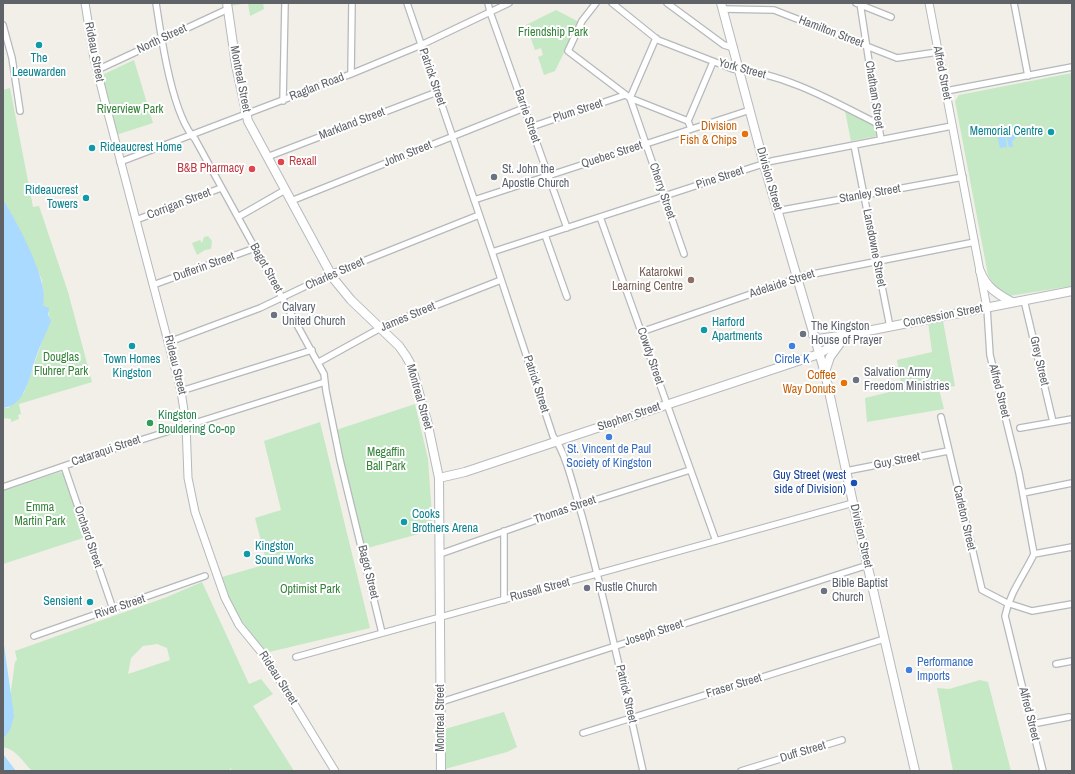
<!DOCTYPE html>
<html>
<head>
<meta charset="utf-8">
<style>
  body { margin:0 }
  #map { position:relative; width:1075px; height:774px; overflow:hidden; background:#f1efe8; font-family:"Archivo Narrow",sans-serif }
  canvas { display:block }
  .frame { position:absolute; inset:0; border:4px solid #5f6368; pointer-events:none }
</style>
</head>
<body>
<div id="map">
<canvas width="1075" height="774"></canvas>
<div class="frame"></div>
</div>
<script>
const context = document.querySelector('canvas').getContext('2d');
context.lineJoin = 'round';
function fillPath(path, color) {
  context.fillStyle = color;
  context.fill(path, 'evenodd');
}
function strokePath(path, color, width, dash) {
  context.strokeStyle = color;
  context.lineWidth = width;
  context.lineCap = dash ? 'butt' : 'round';
  context.setLineDash(dash || []);
  context.stroke(path);
}
function drawText(font, color, halo, rows, align = 'center') {
  context.font = font + ' "Archivo Narrow",sans-serif';
  context.lineWidth = 4;
  context.setLineDash([]);
  context.textBaseline = 'middle';
  context.strokeStyle = halo;
  context.fillStyle = color;
  for (const [text, x, y, turn = 0] of rows) {
    context.save();
    context.translate(x, y);
    context.rotate((+turn || 0) * Math.PI / 180);
    context.textAlign = isNaN(turn) ? turn : align;
    if (halo) context.strokeText(text, 0, 0);
    context.fillText(text, 0, 0);
    context.restore();
  }
}
fillPath(new Path2D(`
  M 231,3 L 263,3 L 264,9 L 250,16 L 248,3 L 231,6 Z
  M 556,10 L 579,22 L 555,71 L 544,75 L 538,57 L 543,55 L 541,48 L 535,50 L 526,25 Z
  M 134,60 L 153,123 L 116,135 L 102,75 Z
  M 1072,73 L 1072,286 L 1009,296 L 996,288 L 988,275 L 955,101 L 959,95 Z
  M 10,88 L 33,207 L 39,206 L 68,292 L 92,382 L 19,404 L 21,414 L 18,415 L 19,419 L 11,422 L 11,419 L 3,418 L 3,408 L 8,408 L 24,393 L 50,319 L 47,307 L 43,305 L 42,280 L 16,223 L 3,199 L 3,90 Z
  M 845,111 L 876,126 L 877,136 L 851,141 Z
  M 208,236 L 212,241 L 211,249 L 205,250 L 197,255 L 192,243 L 200,240 L 202,243 L 204,237 Z
  M 943,321 L 955,386 L 939,389 L 944,409 L 867,422 L 865,398 L 902,389 L 897,360 L 932,352 L 928,322 Z
  M 415,404 L 428,459 L 433,530 L 364,549 L 336,430 Z
  M 320,422 L 370,628 L 265,653 L 233,609 L 222,577 L 267,564 L 255,518 L 281,510 L 264,441 Z
  M 60,472 L 64,474 L 86,537 L 3,564 L 3,491 Z
  M 202,582 L 249,684 L 261,679 L 273,694 L 253,706 L 294,771 L 232,771 L 230,767 L 230,771 L 32,771 C 22,761 17,750 3,747 L 15,662 L 17,660 L 15,651 L 167,597 ZM 157,644 L 167,648 L 170,660 L 128,674 L 131,658 L 143,646 Z
  M 980,680 L 988,682 L 1011,771 L 953,771 L 937,688 L 949,689 Z
  M 504,712 L 517,747 L 507,752 L 445,769 L 445,729 Z`), '#c5e8c5');
fillPath(new Path2D(`
  M 1010,127 L 1014,129 L 1011,132 L 1014,131 L 1014,136 L 1016,138 L 1012,141 L 1013,147 L 1009,147 L 1006,136 L 1005,136 L 1007,147 L 1000,148 L 996,131 L 1003,130 L 1004,133 L 1007,133 L 1009,131 L 1006,133 L 1005,130 Z
  M 3,199 C 16,221 50,281 43,305 L 49,308 L 48,314 L 51,321 C 46,334 39,347 35,360 C 29,378 25,406 3,408 Z
  M 3,638 L 14,716 L 10,730 L 3,739 Z
  M 3,754 L 16,771 L 3,771 Z`), '#aadaff');
const minor = new Path2D(`
  M 156,3 C 161,36 172,115 195,139 L 324,374 L 326,391 L 340,460 L 382,633
  M 407,3 L 492,252 L 553,436 C 567,454 575,494 582,516 C 605,600 624,686 643,771
  M 488,3 L 490,12 L 567,228
  M 596,3 L 582,21 L 568,51 L 630,98 L 688,121 L 691,129
  M 612,3 L 658,40 L 733,69 C 784,73 833,101 878,124
  M 667,3 L 724,45 L 734,48
  M 856,3 L 891,17
  M 860,3 L 881,140
  M 1014,3 L 1028,76
  M 723,9 L 774,10 L 897,58 L 938,52
  M 3,25 L 12,58 L 20,111
  M 656,38 L 630,98 L 684,254
  M 97,70 L 228,9
  M 351,74 L 352,3
  M 946,91 L 1072,67
  M 283,101 L 285,3
  M 688,121 L 713,62
  M 531,127 L 625,95
  M 854,145 L 890,327
  M 267,157 L 437,92
  M 120,162 L 351,74 L 421,45 L 509,3
  M 474,200 L 750,110
  M 291,201 L 524,108
  M 777,211 L 963,177
  M 238,217 L 285,190
  M 600,217 L 716,541
  M 136,220 L 221,188
  M 545,235 L 567,297
  M 492,252 L 772,161 L 952,126
  M 153,285 L 255,248
  M 1024,300 L 1053,422
  M 987,308 L 990,355 L 1019,473 L 1034,554 C 1024,575 1010,592 1005,616 L 1043,771
  M 641,332 L 803,276 L 975,242
  M 169,342 L 260,308 L 331,274 L 479,215
  M 319,362 L 386,325 L 501,280
  M 181,391 L 312,350
  M 941,417 L 982,590 L 1007,603 L 1032,611 L 1072,604
  M 1020,428 L 1072,419
  M 64,466 L 113,609
  M 846,471 L 948,451
  M 3,487 L 128,444 L 325,382
  M 1023,493 L 1072,483
  M 504,531 L 504,600
  M 440,554 L 579,505 L 690,470
  M 1034,554 L 1072,547
  M 34,636 L 205,576
  M 296,657 L 853,503
  M 1056,664 L 1072,661
  M 441,702 L 868,565
  M 1032,724 L 1069,717
  M 583,733 L 884,639
  M 741,771 L 842,740`);
const tertiary = new Path2D(`
  M 85,3 L 94,58 L 104,98 L 181,391 L 186,424 L 188,478 L 195,512 L 225,598 L 239,625 L 266,658 L 335,771
  M 929,3 L 987,308`);
const secondary = new Path2D(`
  M 227,3 L 236,65 L 248,121 L 333,278 L 351,300 L 399,346 L 406,356 L 411,365 L 427,421 L 439,478 L 441,771
  M 721,3 L 765,168 L 825,373 L 853,503 L 915,771
  M 980,271 C 986,287 997,294 1012,302
  M 813,335 L 818,339 L 846,335
  M 825,372 L 830,357 L 841,342
  M 439,478 L 465,472 L 819,354 L 836,343 L 857,333 L 1072,291`);
strokePath(minor, '#b5b8bc', 8);
strokePath(tertiary, '#b5b8bc', 9);
strokePath(secondary, '#b6babf', 10);
strokePath(minor, '#fff', 5.5);
strokePath(tertiary, '#fff', 7);
strokePath(secondary, '#fff', 8);
for (const [x, y, r, color] of [
  [39,45,4,"#0f9aa8"],
  [1051,132,4,"#0f9aa8"],
  [745,134,4,"#e8710a"],
  [92,148,4,"#0f9aa8"],
  [281,162,4,"#e0444e"],
  [252,169,4,"#e0444e"],
  [494,177,4,"#6b7280"],
  [86,198,4,"#0f9aa8"],
  [691,280,4,"#8d6e63"],
  [274,315,4,"#6b7280"],
  [704,330,4,"#0f9aa8"],
  [803,334,4,"#6b7280"],
  [132,346,4,"#0f9aa8"],
  [792,346,4,"#3f7fe0"],
  [856,380,4,"#6b7280"],
  [844,383,4,"#e8710a"],
  [150,423,4,"#2e9e5b"],
  [609,437,4,"#3f7fe0"],
  [854,483,4,"#1a4fb4"],
  [404,522,4,"#0f9aa8"],
  [247,554,4,"#0f9aa8"],
  [587,588,4,"#6b7280"],
  [824,591,4,"#6b7280"],
  [90,602,4,"#0f9aa8"],
  [909,670,4,"#3f7fe0"]
]) {
  const dot = new Path2D();
  dot.arc(x, y, r, 0, 2 * Math.PI);
  context.fillStyle = color;
  context.fill(dot);
  strokePath(dot, '#fff', 1.5);
}
drawText('12px', '#5f6368', '#fff', [
  ["Hamilton Street",831,32,21],
  ["North Street",162,39,-25],
  ["Rideau Street",94,52,79],
  ["York Street",742,69,15],
  ["Alfred Street",942,73,79],
  ["Patrick Street",432,77,71],
  ["Montreal Street",240,79,79],
  ["Raglan Road",317,87,-21],
  ["Chatham Street",874,95,81],
  ["Plum Street",578,111,-18],
  ["Barrie Street",527,116,71],
  ["Markland Street",352,124,-21],
  ["John Street",408,154,-22],
  ["Quebec Street",612,155,-18],
  ["Pine Street",720,178,-18],
  ["Division Street",769,179,74],
  ["Cherry Street",662,191,71],
  ["Stanley Street",870,194,-10],
  ["Corrigan Street",179,204,-21],
  ["Lansdowne Street",874,248,79],
  ["Dufferin Street",204,267,-20],
  ["Bagot Street",266,268,61],
  ["Charles Street",335,274,-24],
  ["Adelaide Street",782,284,-18],
  ["Concession Street",943,316,-11],
  ["James Street",408,317,-23],
  ["Cowdy Street",650,356,71],
  ["Grey Street",1039,361,77],
  ["Rideau Street",175,365,76],
  ["Patrick Street",536,384,72],
  ["Alfred Street",999,391,76],
  ["Montreal Street",419,397,74],
  ["Stephen Street",629,417,-19],
  ["Cataraqui Street",106,451,-19],
  ["Guy Street",897,461,-11],
  ["Thomas Street",565,510,-19],
  ["Carleton Street",964,518,77],
  ["Division Street",861,536,77],
  ["Orchard Street",88,537,71],
  ["Bagot Street",368,572,76],
  ["Russell Street",540,590,-15],
  ["River Street",120,607,-19],
  ["Joseph Street",654,633,-18],
  ["Rideau Street",278,678,57],
  ["Fraser Street",734,686,-17],
  ["Patrick Street",626,694,77],
  ["Alfred Street",1029,714,76],
  ["Montreal Street",441,718,-90],
  ["Duff Street",803,752,-17]
]);
drawText('12px', '#348238', '#fff', [
  ["Friendship Park",553,33],
  ["Riverview Park",130,110],
  ["Douglas",61,358],
  ["Fluhrer Park",61,372],
  ["Megaffin",386,453],
  ["Ball Park",386,467],
  ["Emma",40,508],
  ["Martin Park",40,522],
  ["Optimist Park",310,590]
]);
drawText('12px', '#0d838f', '#fff', [
  ["The",39,59,"center"],
  ["Leeuwarden",39,73,"center"],
  ["Memorial Centre",1043,132,"right"],
  ["Rideaucrest Home",100,148],
  ["Rideaucrest",78,191,"right"],
  ["Towers",78,205,"right"],
  ["Harford",712,323],
  ["Apartments",712,337],
  ["Town Homes",132,360,"center"],
  ["Kingston",132,374,"center"],
  ["Cooks",412,515],
  ["Brothers Arena",412,529],
  ["Kingston",255,547],
  ["Sound Works",255,561],
  ["Sensient",82,602,"right"]
], 'left');
drawText('12px', '#c56008', '#fff', [
  ["Division",737,127],
  ["Fish & Chips",737,141],
  ["Coffee",836,376],
  ["Way Donuts",836,390]
], 'right');
drawText('12px', '#be3a42', '#fff', [
  ["Rexall",289,162],
  ["B&B Pharmacy",244,169,"right"]
], 'left');
drawText('12px', '#5b616d', '#fff', [
  ["St. John the",502,170],
  ["Apostle Church",502,184],
  ["Calvary",282,308],
  ["United Church",282,322],
  ["The Kingston",811,327],
  ["House of Prayer",811,341],
  ["Salvation Army",864,373],
  ["Freedom Ministries",864,387],
  ["Bible Baptist",832,584],
  ["Church",832,598],
  ["Rustle Church",595,588]
], 'left');
drawText('12px', '#785e54', '#fff', [
  ["Katarokwi",683,273],
  ["Learning Centre",683,287]
], 'right');
drawText('12px', '#366cbe', '#fff', [
  ["Circle K",792,360],
  ["St. Vincent de Paul",609,450],
  ["Society of Kingston",609,464],
  ["Performance",917,663,"left"],
  ["Imports",917,677,"left"]
]);
drawText('12px', '#27864d', '#fff', [
  ["Kingston",158,416],
  ["Bouldering Co-op",158,430]
], 'left');
drawText('12px', '#164399', '#fff', [
  ["Guy Street (west",846,476],
  ["side of Division)",846,490]
], 'right');
</script>
</body>
</html>
